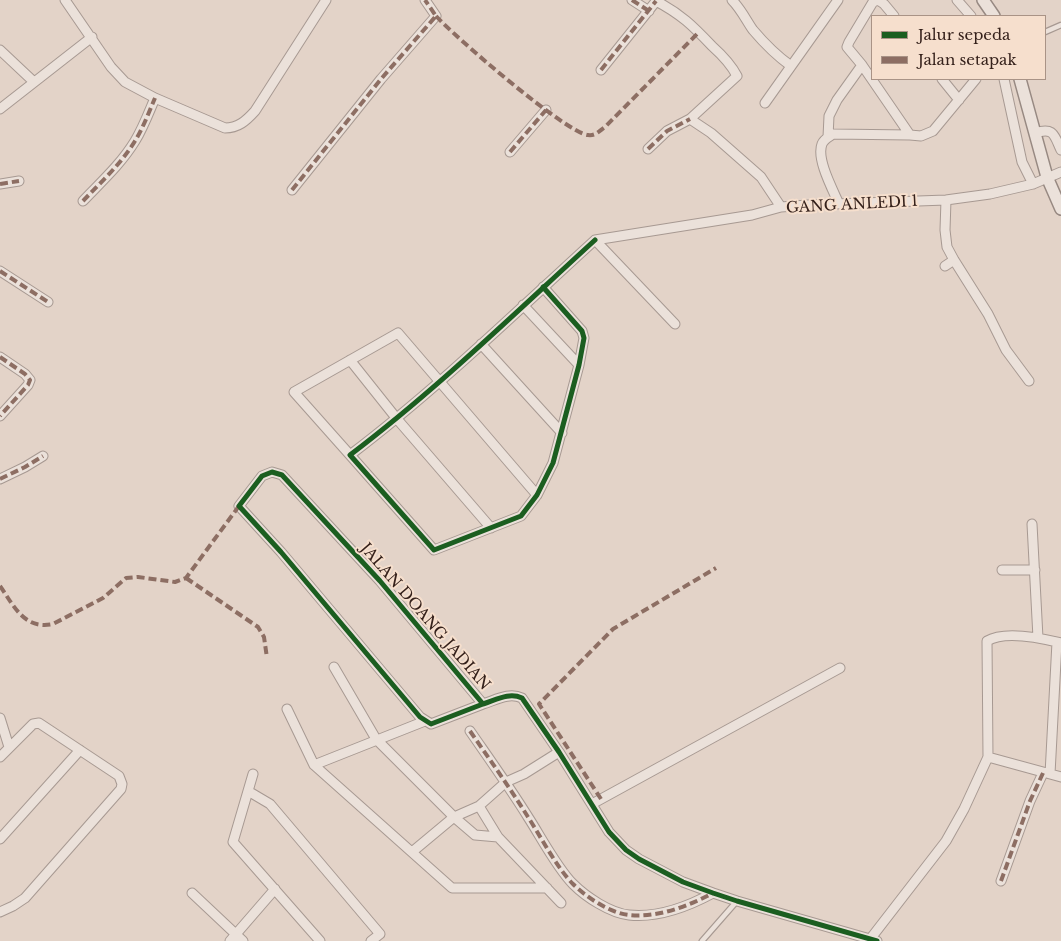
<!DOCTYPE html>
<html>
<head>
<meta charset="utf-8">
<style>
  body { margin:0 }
  #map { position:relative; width:1061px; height:941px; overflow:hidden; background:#e3d3c8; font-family:"Libre Baskerville",serif }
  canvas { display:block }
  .legend { position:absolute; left:871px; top:15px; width:175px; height:65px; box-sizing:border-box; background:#f6dfcd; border:1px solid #a99386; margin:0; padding:6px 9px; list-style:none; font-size:15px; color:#35211b }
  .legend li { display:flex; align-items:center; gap:10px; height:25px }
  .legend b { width:25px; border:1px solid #a99386 }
</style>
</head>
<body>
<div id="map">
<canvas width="1061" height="941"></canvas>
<ul class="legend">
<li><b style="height:6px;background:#1b5e20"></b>Jalur sepeda</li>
<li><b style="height:6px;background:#8d6e63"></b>Jalan setapak</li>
</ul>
</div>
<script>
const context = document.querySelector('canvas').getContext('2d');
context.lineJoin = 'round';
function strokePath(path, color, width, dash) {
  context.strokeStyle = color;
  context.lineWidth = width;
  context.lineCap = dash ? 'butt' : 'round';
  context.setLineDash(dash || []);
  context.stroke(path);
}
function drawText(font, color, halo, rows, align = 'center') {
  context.font = font + ' "Libre Baskerville",serif';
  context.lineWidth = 4;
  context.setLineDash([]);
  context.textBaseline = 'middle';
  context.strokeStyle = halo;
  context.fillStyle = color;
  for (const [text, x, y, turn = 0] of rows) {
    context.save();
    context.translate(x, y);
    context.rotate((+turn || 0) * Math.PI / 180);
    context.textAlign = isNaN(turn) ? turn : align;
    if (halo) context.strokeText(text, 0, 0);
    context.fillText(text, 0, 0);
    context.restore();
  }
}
const lane = new Path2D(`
  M 1045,32 L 1061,25
  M 702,941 L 737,901`);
const street = new Path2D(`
  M 65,0 L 111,67 L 125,82 L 155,98 L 225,128 C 238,128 246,121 255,111 L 326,0
  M 632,0 L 649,11
  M 732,0 C 741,9 746,20 753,30 C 764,43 777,56 791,66
  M 957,0 L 971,16
  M 894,16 L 884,4 L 878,0 L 873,2 L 849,42 L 847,47 L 862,65 L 910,135
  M 0,50 L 34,82
  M 601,70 L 657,0
  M 942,79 L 959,100
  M 1004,79 L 1022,162 L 1033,184
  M 765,103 L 838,0
  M 0,109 L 92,37
  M 690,119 L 711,133 L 761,177 L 781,207
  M 1035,133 C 1054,127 1054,135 1061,150
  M 828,137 L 829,116 L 837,100 L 862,65
  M 648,149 L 667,131 L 690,119 L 737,76 C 731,64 722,55 712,46 C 693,26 681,14 656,1
  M 510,152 L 546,110
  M 0,184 L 19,181
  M 292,190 L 381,79 L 436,16 L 425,0
  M 946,200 L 945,230 L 947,247 L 954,260 L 988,314 L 1006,350 L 1029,381
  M 83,201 C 101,182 121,164 135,141 C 143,128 149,112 155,98
  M 839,204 C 833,190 816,159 822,144 C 824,139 829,137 833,134 L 910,135 L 921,136 L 933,131 L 976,79
  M 595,240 L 752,215 L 781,207 L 807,205 L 946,200 L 990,194 L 1033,184 L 1061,172
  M 595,240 L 675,324
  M 945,266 L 954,260
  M 0,271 L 48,302
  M 543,287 L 582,331 L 584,338 L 579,365 L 553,463 L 537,495 L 521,516 L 434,550 L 350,455 C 437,389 515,313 595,240
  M 523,305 L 579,365
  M 481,344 L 562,433
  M 0,357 L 25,374 L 30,380 L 28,385 L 0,416
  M 350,360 L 397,419 L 491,528
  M 350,455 L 294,392 L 398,333 L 537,495
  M 0,479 L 25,467 L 43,456
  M 1032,524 L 1038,638
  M 1002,570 L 1035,570
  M 334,667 L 376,739 L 454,817 L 475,835 L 498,837
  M 483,704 L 431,724 L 420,717 L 281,552 L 239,506 L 262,476 L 272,472 L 282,475 L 380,581 L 483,704 C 496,700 509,692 522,698 L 559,752 L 609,832 L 626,850 L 639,859 L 683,882 L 713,893 L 737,901 L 877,941
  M 287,709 L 314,765 L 452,888 L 547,888
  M 0,718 L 9,747
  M 470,731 C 490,760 510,788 528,817 C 541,837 557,868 573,884 C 586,897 610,913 629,915 C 657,918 689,906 713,893
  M 0,757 L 33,724 L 39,723 L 119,776 L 122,784 L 121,789 L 25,898 L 13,906 L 0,912
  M 988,757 L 1061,777
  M 314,765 L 425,721
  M 253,774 L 233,842 L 320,941
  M 1050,774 L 1057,642
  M 248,791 L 270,804 L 380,934 L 371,941
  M 592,804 L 840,668
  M 479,806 L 498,837 L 561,903
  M 0,839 L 80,750
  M 412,852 L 454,817 L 479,806 L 506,782 L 524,774 L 559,752
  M 1001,881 L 1030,801 L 1043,773
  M 192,893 L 243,941
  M 871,938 L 946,841 L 964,809 L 988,757 L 987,641 C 1005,630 1041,638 1061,643
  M 230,941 L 275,889`);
const secondary = new Path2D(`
  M 983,0 L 994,16
  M 1020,79 L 1047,177 L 1061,209`);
strokePath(lane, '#a79992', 7);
strokePath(street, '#a79992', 11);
strokePath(secondary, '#978982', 14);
strokePath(lane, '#ebe1da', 4.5);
strokePath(street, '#ebe1da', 9);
strokePath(secondary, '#ebe1da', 11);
strokePath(new Path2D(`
  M 632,0 L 649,11
  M 436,16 C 455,37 566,133 588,135 C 596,136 599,131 605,127 L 699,32
  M 601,70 L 656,1
  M 648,149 L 667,131 L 690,119
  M 510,152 L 546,110
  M 0,184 L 19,181
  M 292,190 L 381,79 L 436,16 L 425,0
  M 83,201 C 101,182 121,164 135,141 C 143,128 149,112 155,98
  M 0,271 L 48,302
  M 0,357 L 25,374 L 30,380 L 28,385 L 0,416
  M 0,479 L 25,467 L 43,456
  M 186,578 L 258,627 L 264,637 L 267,658
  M 0,586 C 14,606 24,630 53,624 L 103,598 L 126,578 L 138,577 L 175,582 L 186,578 L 239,506
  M 470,731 C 490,760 510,788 528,817 C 541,837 557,868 573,884 C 586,897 610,913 629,915 C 657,918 689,906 713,893
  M 601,799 L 539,704 L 613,629 L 716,568
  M 1001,881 L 1030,801 L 1043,773`), '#8d6e63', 4, [8, 4]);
strokePath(new Path2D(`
  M 543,287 L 582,331 L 584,338 L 579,365 L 553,463 L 537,495 L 521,516 L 434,550 L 350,455 C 437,389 515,313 595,240
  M 483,704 L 431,724 L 420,717 L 281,552 L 239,506 L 262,476 L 272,472 L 282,475 L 380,581 L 483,704 C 496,700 509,692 522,698 L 559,752 L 609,832 L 626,850 L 639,859 L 683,882 L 713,893 L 737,901 L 877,941`), '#1b5e20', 5);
drawText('15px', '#35211b', '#f6dfcd', [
  ["GANG ANLEDI 1",852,205,-3],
  ["JALAN DOANG JADIAN",425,617,49]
]);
</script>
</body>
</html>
